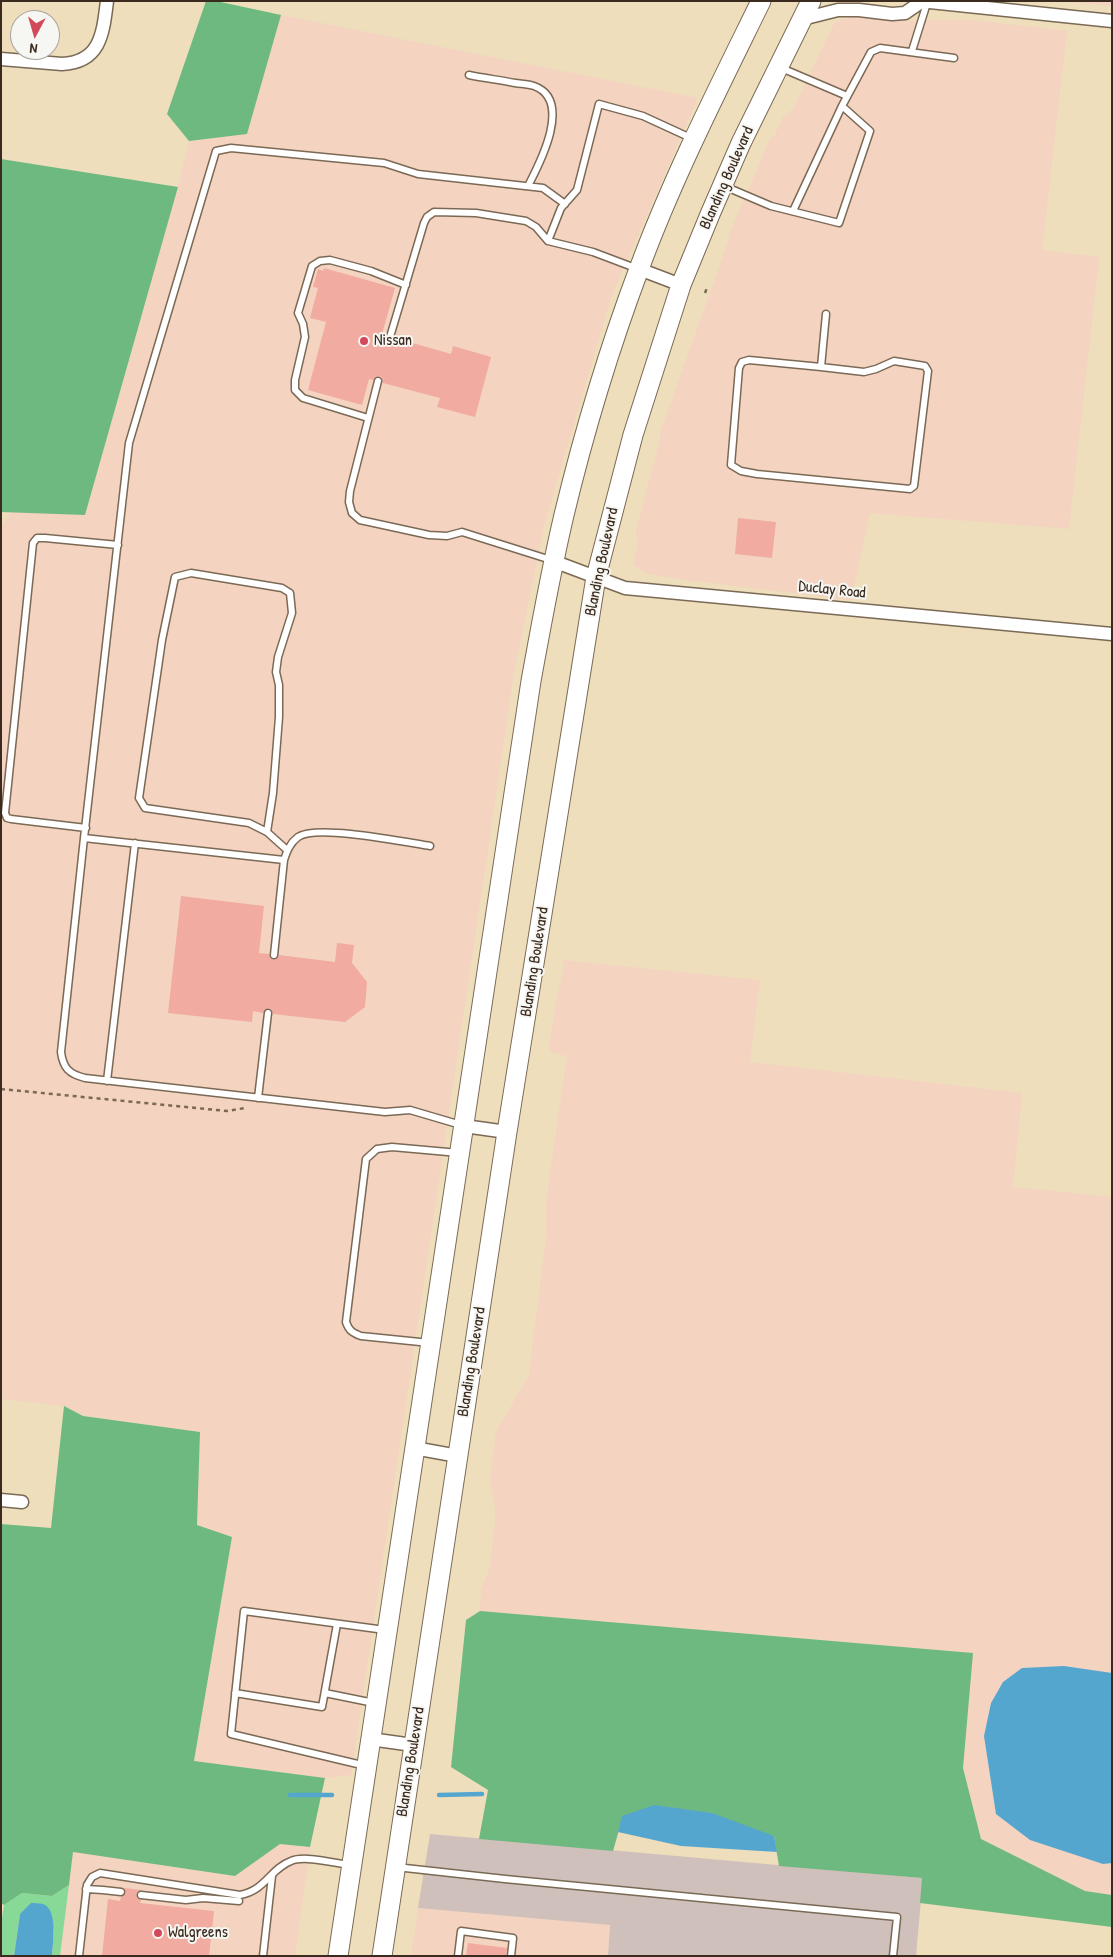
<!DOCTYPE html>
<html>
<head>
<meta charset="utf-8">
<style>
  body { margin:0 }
  #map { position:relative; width:1113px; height:1957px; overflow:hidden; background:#eedebc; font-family:"Patrick Hand",sans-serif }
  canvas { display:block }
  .frame { position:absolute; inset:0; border:2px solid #3b2a1e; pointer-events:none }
  .north { position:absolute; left:10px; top:10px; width:50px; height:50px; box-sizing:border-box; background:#f6f6f2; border:1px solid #aba49d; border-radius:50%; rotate:186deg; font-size:14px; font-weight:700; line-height:20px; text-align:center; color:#3b2a1e }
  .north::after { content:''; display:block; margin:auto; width:18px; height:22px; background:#d1495b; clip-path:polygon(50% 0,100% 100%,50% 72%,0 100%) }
</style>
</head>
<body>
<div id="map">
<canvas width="1113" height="1957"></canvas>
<div class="frame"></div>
<div class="north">N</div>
</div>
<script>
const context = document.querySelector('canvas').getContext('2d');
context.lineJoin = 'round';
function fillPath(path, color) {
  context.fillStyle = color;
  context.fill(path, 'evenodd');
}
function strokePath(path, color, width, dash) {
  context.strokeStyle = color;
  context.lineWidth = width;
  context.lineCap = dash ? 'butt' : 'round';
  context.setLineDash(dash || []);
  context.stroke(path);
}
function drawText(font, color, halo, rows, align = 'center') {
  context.font = font + ' "Patrick Hand",sans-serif';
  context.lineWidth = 4;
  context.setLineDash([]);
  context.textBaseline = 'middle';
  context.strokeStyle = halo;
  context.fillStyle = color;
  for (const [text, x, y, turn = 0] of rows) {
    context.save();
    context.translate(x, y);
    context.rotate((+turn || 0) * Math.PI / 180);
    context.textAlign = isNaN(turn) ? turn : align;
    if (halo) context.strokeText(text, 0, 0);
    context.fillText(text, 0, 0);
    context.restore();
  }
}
fillPath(new Path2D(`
  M 1062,1 L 1112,1 L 1112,6 Z
  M 281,15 L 698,98 L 612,295 L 544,526 L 514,673 L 351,1775 L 325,1778 L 194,1761 L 232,1537 L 197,1525 L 200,1432 L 83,1416 L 64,1406 L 1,1399 L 1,527 L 12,512 L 85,515 L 178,187 L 189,141 L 247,134 Z
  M 853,16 L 896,21 L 974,20 L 1067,31 L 1042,250 L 1099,257 L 1069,529 L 870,513 L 851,600 L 684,580 L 645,573 L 633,564 L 638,543 L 636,532 L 660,439 L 660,433 L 728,242 L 729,234 L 770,139 L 775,135 L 783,117 L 793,109 L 835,22 Z
  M 562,960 L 760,980 L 750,1062 L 1022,1093 L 1013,1187 L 1112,1197 L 1112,1895 L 1085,1891 L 981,1839 L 963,1768 L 972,1653 L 480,1611 L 481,1589 L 489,1571 L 495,1523 L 495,1505 L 490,1479 L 496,1432 L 529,1375 L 546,1237 L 546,1201 L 567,1056 L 551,1052 L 549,1048 L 556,1001 L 564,966 Z
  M 280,1844 L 310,1847 L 295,1956 L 60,1956 L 73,1852 L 235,1876 Z
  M 418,1908 L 610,1925 L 608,1956 L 411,1956 Z`), '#f4d3c0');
fillPath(new Path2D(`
  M 430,1834 L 923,1878 L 916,1956 L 608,1956 L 610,1925 L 418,1908 Z`), '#d0c0bc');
fillPath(new Path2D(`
  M 69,1885 L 60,1956 L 52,1956 L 54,1930 L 20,1914 L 14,1956 L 1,1956 L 1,1924 L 4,1905 L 22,1893 L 52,1896 Z`), '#88d998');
fillPath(new Path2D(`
  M 206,1 L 216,1 L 281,15 L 247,134 L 189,141 L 167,114 Z
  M 1,159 L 178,187 L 85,515 L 1,512 Z
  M 64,1406 L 83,1416 L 200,1432 L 197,1525 L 232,1537 L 194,1761 L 325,1778 L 310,1847 L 280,1844 L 235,1876 L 73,1852 L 69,1885 L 52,1896 L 22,1893 L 4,1905 L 1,1903 L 1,1524 L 51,1528 Z
  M 480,1611 L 973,1653 L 963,1768 L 981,1839 L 1085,1891 L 1112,1895 L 1112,1927 L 920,1903 L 922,1878 L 779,1866 L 774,1836 L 623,1816 L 613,1851 L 479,1839 L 488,1790 L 451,1767 L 466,1620 Z`), '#6eb980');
fillPath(new Path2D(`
  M 1064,1666 L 1112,1673 L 1112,1863 L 1103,1864 L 1030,1840 L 996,1814 L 984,1736 L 991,1703 L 1003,1682 L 1022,1668 Z
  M 654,1805 L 712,1813 L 774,1836 L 777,1852 L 681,1846 L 618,1832 L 622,1816 Z
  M 31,1903 C 34,1903 39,1903 43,1904 C 58,1909 53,1943 52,1956 L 14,1956 L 20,1914 Z`), '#55a6cf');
strokePath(new Path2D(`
  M 290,1795 L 332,1795
  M 439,1795 L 482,1794`), '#55a6cf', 4.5);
fillPath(new Path2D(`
  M 324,268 L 395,288 L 382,334 L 385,335 L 388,342 L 392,342 L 395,338 L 451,354 L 453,346 L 491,357 L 475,417 L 437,407 L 440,398 L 383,383 L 382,378 L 379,376 L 373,380 L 369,379 L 362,405 L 308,390 L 326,322 L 310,318 L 318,288 L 313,287 L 318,269 L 323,271 Z
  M 738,518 L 776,522 L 772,558 L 735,554 Z
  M 181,896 L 264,906 L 259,953 L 269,954 L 273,960 L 276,959 L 279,955 L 335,962 L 337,943 L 354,945 L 352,963 L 367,982 L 365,1007 L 345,1022 L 273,1014 L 271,1009 L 268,1008 L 263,1013 L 253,1011 L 252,1022 L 168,1013 Z
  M 124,1888 L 142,1890 L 137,1892 L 136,1895 L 141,1900 L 140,1903 L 214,1911 L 209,1956 L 102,1956 L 108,1899 L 120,1901 L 121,1897 L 126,1893 Z
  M 468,1943 L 507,1948 L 506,1956 L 466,1956 Z`), '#f1aba0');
const service = new Path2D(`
  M 912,51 L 927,3
  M 779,67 L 847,96
  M 469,75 C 484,78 499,80 515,83 C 521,84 528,84 534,86 C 573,100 540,163 528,186
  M 724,186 L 771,206 L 839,223 L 870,131 L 842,106
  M 793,211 L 842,106 L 871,52 L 880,48 L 954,58
  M 548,241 L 561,208 L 577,190 L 599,104 L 643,116 L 693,139
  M 390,337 L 424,223 L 427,217 L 434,212 L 476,213 L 526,221 L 536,227 L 548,241 L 593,252 L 638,269
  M 821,367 L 864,372 L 876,369 L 894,361 L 925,366 L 928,371 L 914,486 L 910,489 L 757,474 L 741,471 L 731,465 L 739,368 L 742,362 L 749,360 L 821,367 L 826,314
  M 378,381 L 350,491 L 349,502 L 352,513 L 360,520 L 429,535 L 447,536 L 462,532 L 551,560
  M 368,418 L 303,398 L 295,390 L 295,380 L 305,337 L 303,324 L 298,313 L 312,266 L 320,261 L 330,260 L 371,271 L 406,285
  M 86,828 L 11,819 L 7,818 L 5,813 L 33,543 L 37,538 L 45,538 L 118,545
  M 267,832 L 273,793 L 279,717 L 279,685 L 276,672 L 278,657 L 292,613 L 290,593 L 282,588 L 191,573 L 175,577 L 162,640 L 139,798 L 145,808 L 249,823 L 267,832 L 287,850
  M 84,838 L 129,443 L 216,151 L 231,148 L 384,163 L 418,174 L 543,188 L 565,204
  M 284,860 L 84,838 L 61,1052 C 63,1068 69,1074 85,1078 L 367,1110 L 385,1112 L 410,1110 L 461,1125
  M 274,955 L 284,860 C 287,851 290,843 298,837 C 316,824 405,842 430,846
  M 107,1081 L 135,843
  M 258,1098 L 268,1013
  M 430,1343 L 361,1336 C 353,1333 349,1331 346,1322 L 366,1159 L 377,1149 L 392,1147 L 459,1153
  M 235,1693 L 322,1707 L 337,1624
  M 325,1693 L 374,1703
  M 366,1766 L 231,1734 L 244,1611 L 385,1630
  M 396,1867 L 505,1879 L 897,1917 L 893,1956
  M 86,1889 L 103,1890 L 121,1892
  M 141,1895 L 186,1900 L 203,1898 L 239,1901
  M 79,1956 L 87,1885 L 92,1877 L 100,1873 L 240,1895 C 266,1890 270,1869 291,1861 C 304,1855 334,1863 349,1865
  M 263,1956 L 272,1876
  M 458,1956 L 461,1931 L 513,1938 L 511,1956`);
const minor = new Path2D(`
  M 920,1 L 1112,21
  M 802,19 L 838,10 L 859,10 L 892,14 L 905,13 L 921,2
  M 1,59 L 62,64 C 101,62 103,33 107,1
  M 639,269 L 681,285
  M 553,561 L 625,588 L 1112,634
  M 464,1126 L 507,1132
  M 414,1448 L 458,1456
  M 1,1500 L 22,1502
  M 370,1739 L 413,1745`);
const primary = new Path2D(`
  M 338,1956 L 531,681 C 541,626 551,570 564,515 C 584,432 609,349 639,269 C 673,177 718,89 761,1
  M 382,1956 L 507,1132 L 596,577 L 633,435 L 681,285 L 711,212 L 741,143 L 811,1`);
strokePath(service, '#7a6955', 9);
strokePath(minor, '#7a6955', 15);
strokePath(primary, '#7a6955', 21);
strokePath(new Path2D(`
  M 705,293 L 707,288
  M 1,1089 L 227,1111 L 245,1108`), '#7a6955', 2.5, [4, 4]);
strokePath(service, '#fff', 6);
strokePath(minor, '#fff', 12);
strokePath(primary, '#fff', 19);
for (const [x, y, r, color] of [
  [364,341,5,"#d1495b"],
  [158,1933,5,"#d1495b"]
]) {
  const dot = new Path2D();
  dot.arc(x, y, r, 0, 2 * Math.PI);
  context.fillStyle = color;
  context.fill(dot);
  strokePath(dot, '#f6f6f2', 2);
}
drawText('16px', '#3b2a1e', '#f6f6f2', [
  ["Blanding Boulevard",727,178,-66],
  ["Blanding Boulevard",602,562,-78],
  ["Duclay Road",832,590,6],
  ["Blanding Boulevard",535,962,-81],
  ["Blanding Boulevard",472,1362,-81],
  ["Blanding Boulevard",411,1762,-81]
]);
drawText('16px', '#3b2a1e', '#f6f6f2', [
  ["Nissan",374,341],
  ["Walgreens",168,1933]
], 'left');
</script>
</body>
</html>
